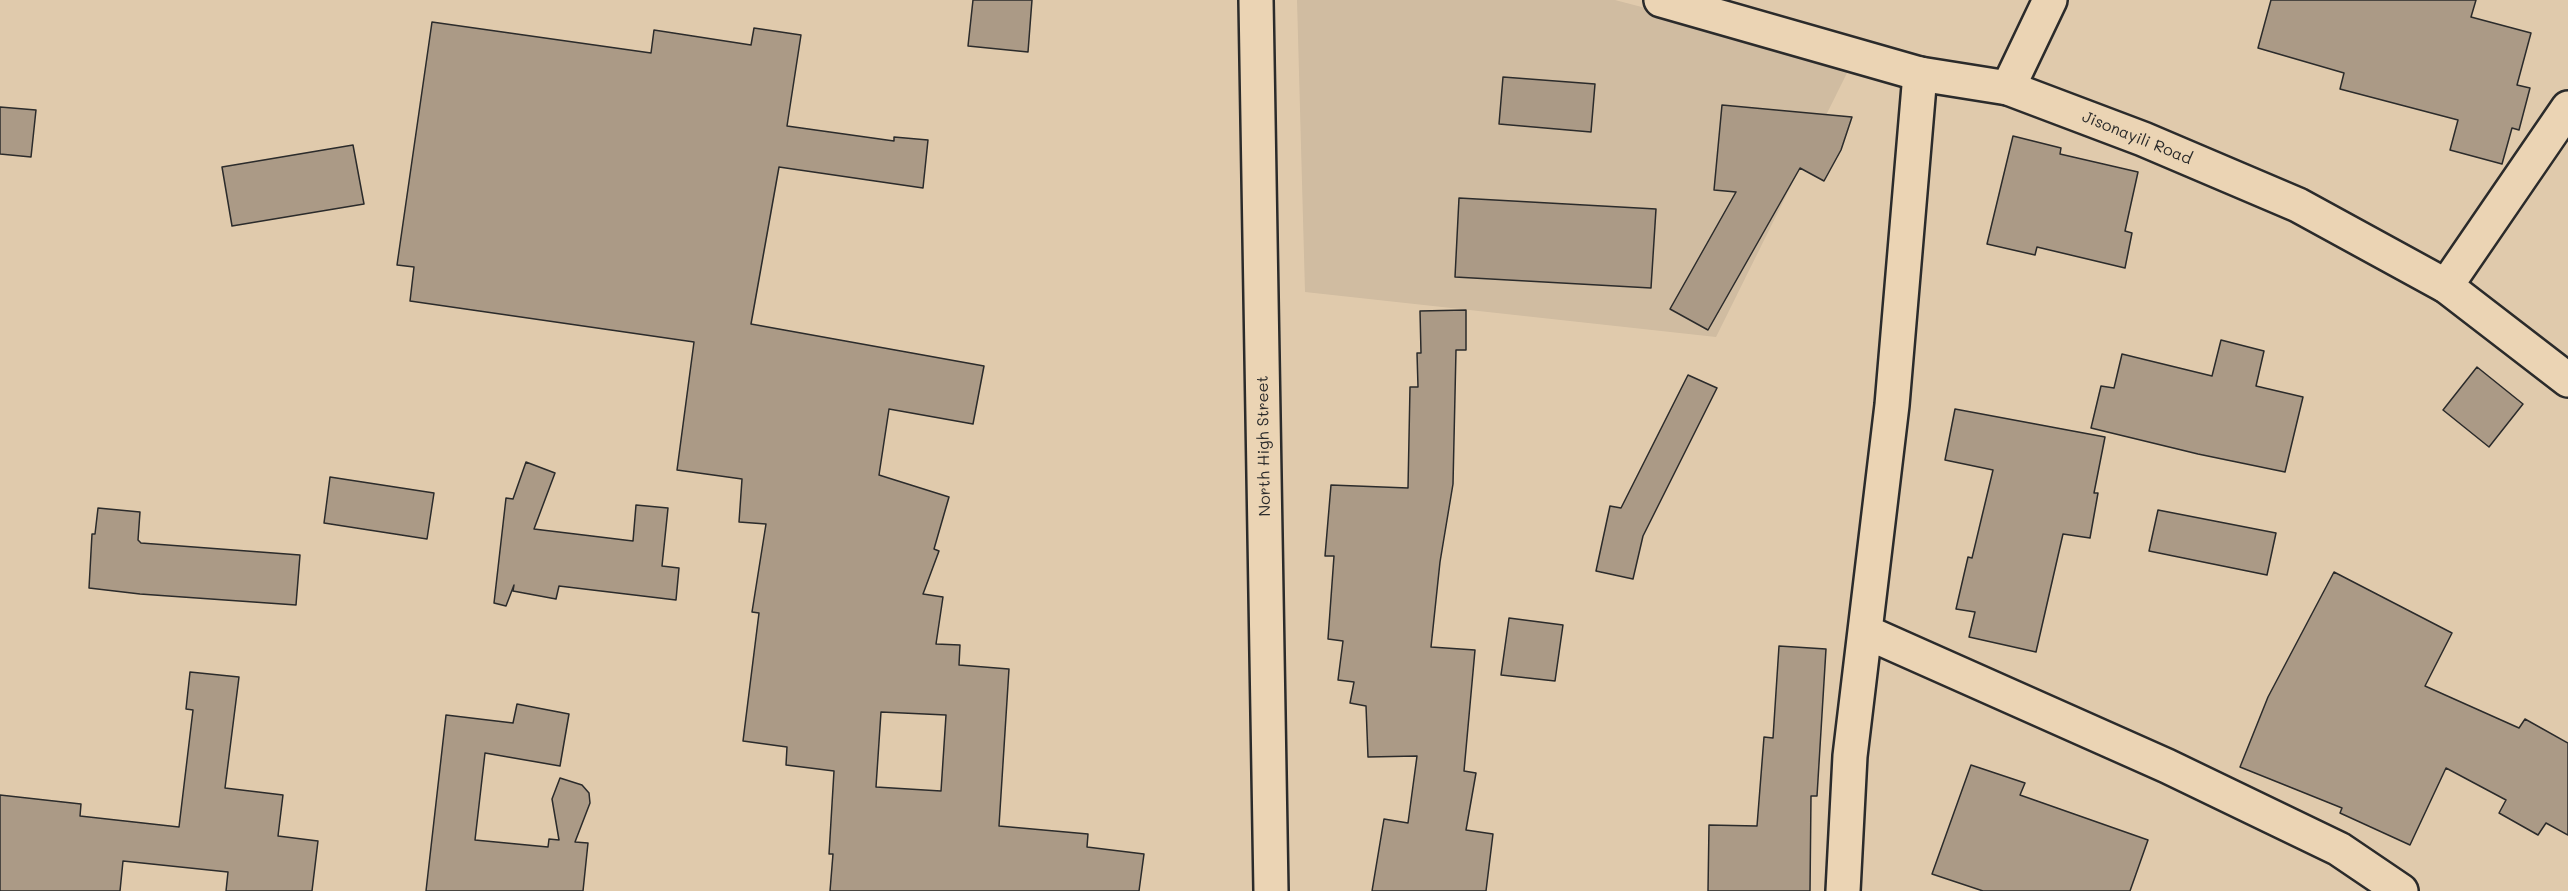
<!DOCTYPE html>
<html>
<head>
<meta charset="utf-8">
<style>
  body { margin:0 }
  canvas { display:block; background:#e0caac }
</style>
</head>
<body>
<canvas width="2568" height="891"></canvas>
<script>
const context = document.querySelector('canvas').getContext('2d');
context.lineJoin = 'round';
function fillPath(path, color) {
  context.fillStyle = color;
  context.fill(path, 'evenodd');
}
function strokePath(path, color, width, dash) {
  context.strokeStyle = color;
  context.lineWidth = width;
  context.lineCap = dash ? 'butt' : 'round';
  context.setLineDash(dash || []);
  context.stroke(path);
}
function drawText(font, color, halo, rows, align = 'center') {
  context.font = font + ' Mali,sans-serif';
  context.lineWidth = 4.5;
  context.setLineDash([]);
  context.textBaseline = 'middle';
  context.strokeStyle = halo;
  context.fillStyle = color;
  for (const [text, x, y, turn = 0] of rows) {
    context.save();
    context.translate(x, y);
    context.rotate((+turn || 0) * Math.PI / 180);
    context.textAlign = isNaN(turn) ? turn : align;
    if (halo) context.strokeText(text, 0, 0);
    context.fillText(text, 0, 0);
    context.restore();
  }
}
fillPath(new Path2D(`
  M 1297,0 L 1615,0 L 1699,22 L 1848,71 L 1716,337 L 1305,292 Z`), '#d0bca1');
const building = new Path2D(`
  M 973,0 L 1032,0 L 1028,52 L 968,46 Z
  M 2271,0 L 2476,0 L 2471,17 L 2531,33 L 2517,85 L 2530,88 L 2519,130 L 2512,128 L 2502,164 L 2450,150 L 2458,120 L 2340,89 L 2344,73 L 2258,48 Z
  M 432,22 L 651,53 L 654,30 L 751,45 L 754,28 L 801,35 L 787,126 L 894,141 L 894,137 L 928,140 L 923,188 L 779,167 L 751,324 L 984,366 L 973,424 L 889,409 L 879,475 L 949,497 L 934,549 L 939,551 L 923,594 L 943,597 L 936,644 L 960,645 L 959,665 L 1009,669 L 999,826 L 1088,834 L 1087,847 L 1144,854 L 1139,891 L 830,891 L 833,854 L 829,854 L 834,771 L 786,765 L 787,747 L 743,741 L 759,613 L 752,612 L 766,524 L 739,522 L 742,479 L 677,470 L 694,342 L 410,301 L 414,267 L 397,265 ZM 881,712 L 946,715 L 941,791 L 876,787 Z
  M 1503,77 L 1595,84 L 1591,132 L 1499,124 Z
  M 1722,105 L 1852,117 L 1841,150 L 1824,181 L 1800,168 L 1708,330 L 1670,309 L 1736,192 L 1714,190 Z
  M 0,107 L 36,110 L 31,157 L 0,154 Z
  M 2013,136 L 2061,148 L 2060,154 L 2138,172 L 2125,231 L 2132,233 L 2125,268 L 2037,247 L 2035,255 L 1987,244 Z
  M 353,145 L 364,204 L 232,226 L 222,167 Z
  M 1459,198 L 1656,209 L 1651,288 L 1455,277 Z
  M 1466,310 L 1466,350 L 1456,350 L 1453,484 L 1440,562 L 1431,647 L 1475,650 L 1464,771 L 1476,773 L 1466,830 L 1493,834 L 1486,891 L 1372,891 L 1384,819 L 1408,823 L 1417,756 L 1368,757 L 1366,706 L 1350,703 L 1354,682 L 1338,680 L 1343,641 L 1328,639 L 1334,556 L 1325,556 L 1331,485 L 1408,488 L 1410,387 L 1418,387 L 1417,353 L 1421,353 L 1420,311 Z
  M 2221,340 L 2264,351 L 2256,386 L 2303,397 L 2285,472 L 2198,454 L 2091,428 L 2101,386 L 2114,388 L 2122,354 L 2212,376 Z
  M 2477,367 L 2523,404 L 2489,447 L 2443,410 Z
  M 1688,375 L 1717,388 L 1643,536 L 1633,579 L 1596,571 L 1610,506 L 1621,508 Z
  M 1955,409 L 2105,437 L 2094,493 L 2098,493 L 2090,538 L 2063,534 L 2036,652 L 1969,637 L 1975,612 L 1956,609 L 1968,557 L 1972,558 L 1993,470 L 1945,460 Z
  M 526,462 L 555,473 L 534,529 L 633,541 L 636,505 L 668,508 L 662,566 L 679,568 L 676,600 L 559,586 L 556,599 L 513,591 L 514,585 L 506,606 L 494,603 L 506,498 L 513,499 Z
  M 330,477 L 434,493 L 427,539 L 324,523 Z
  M 98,508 L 140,512 L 138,540 L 141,543 L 300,555 L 296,605 L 140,594 L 89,588 L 92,534 L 95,534 Z
  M 2158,510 L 2276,533 L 2267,575 L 2149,551 Z
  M 2334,572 L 2452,633 L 2425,686 L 2519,728 L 2525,719 L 2568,743 L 2568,835 L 2546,823 L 2538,835 L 2499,813 L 2506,800 L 2446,768 L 2410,845 L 2340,813 L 2342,808 L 2240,767 L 2268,697 Z
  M 1509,618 L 1563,625 L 1555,681 L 1501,675 Z
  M 1779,646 L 1826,649 L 1817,796 L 1811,796 L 1810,891 L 1708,891 L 1709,825 L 1757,826 L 1764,737 L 1773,738 Z
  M 190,672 L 239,677 L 225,788 L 283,795 L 278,836 L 318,841 L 312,891 L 226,891 L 228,872 L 123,861 L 120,891 L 0,891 L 0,795 L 81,804 L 80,816 L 179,827 L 193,710 L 186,709 Z
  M 517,704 L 569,714 L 560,766 L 485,753 L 475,840 L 548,847 L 549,839 L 559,840 L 552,799 L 560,778 L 582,785 L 589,793 L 590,803 L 575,842 L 588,843 L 583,891 L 426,891 L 446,715 L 513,723 Z
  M 1971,765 L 2025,783 L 2020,795 L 2148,840 L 2130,891 L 1983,891 L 1932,874 Z`);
fillPath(building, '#ab9a86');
strokePath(building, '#2b2b2b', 1.5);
const street = new Path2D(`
  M 2008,88 L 2050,0
  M 2446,286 L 2568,108
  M 1866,632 L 2167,766 L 2339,849 L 2401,891
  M 1843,891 L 1850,756 L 1892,405 L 1920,74`);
const secondary = new Path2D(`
  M 1661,0 L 1920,74 L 2008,88 L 2143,139 L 2298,205 L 2446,286 L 2568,380`);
const highway = new Path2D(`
  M 1256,0 L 1271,891`);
strokePath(street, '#2b2b2b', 38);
strokePath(secondary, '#2b2b2b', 38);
strokePath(highway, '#2b2b2b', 38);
strokePath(street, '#ebd4b4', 33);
strokePath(secondary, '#ebd4b4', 33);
strokePath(highway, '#ebd4b4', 33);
drawText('16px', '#2b2b2b', '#ebd4b4', [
  ["Jisonayili Road",2137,138,22],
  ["North High Street",1264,446,-91]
]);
</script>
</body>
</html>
